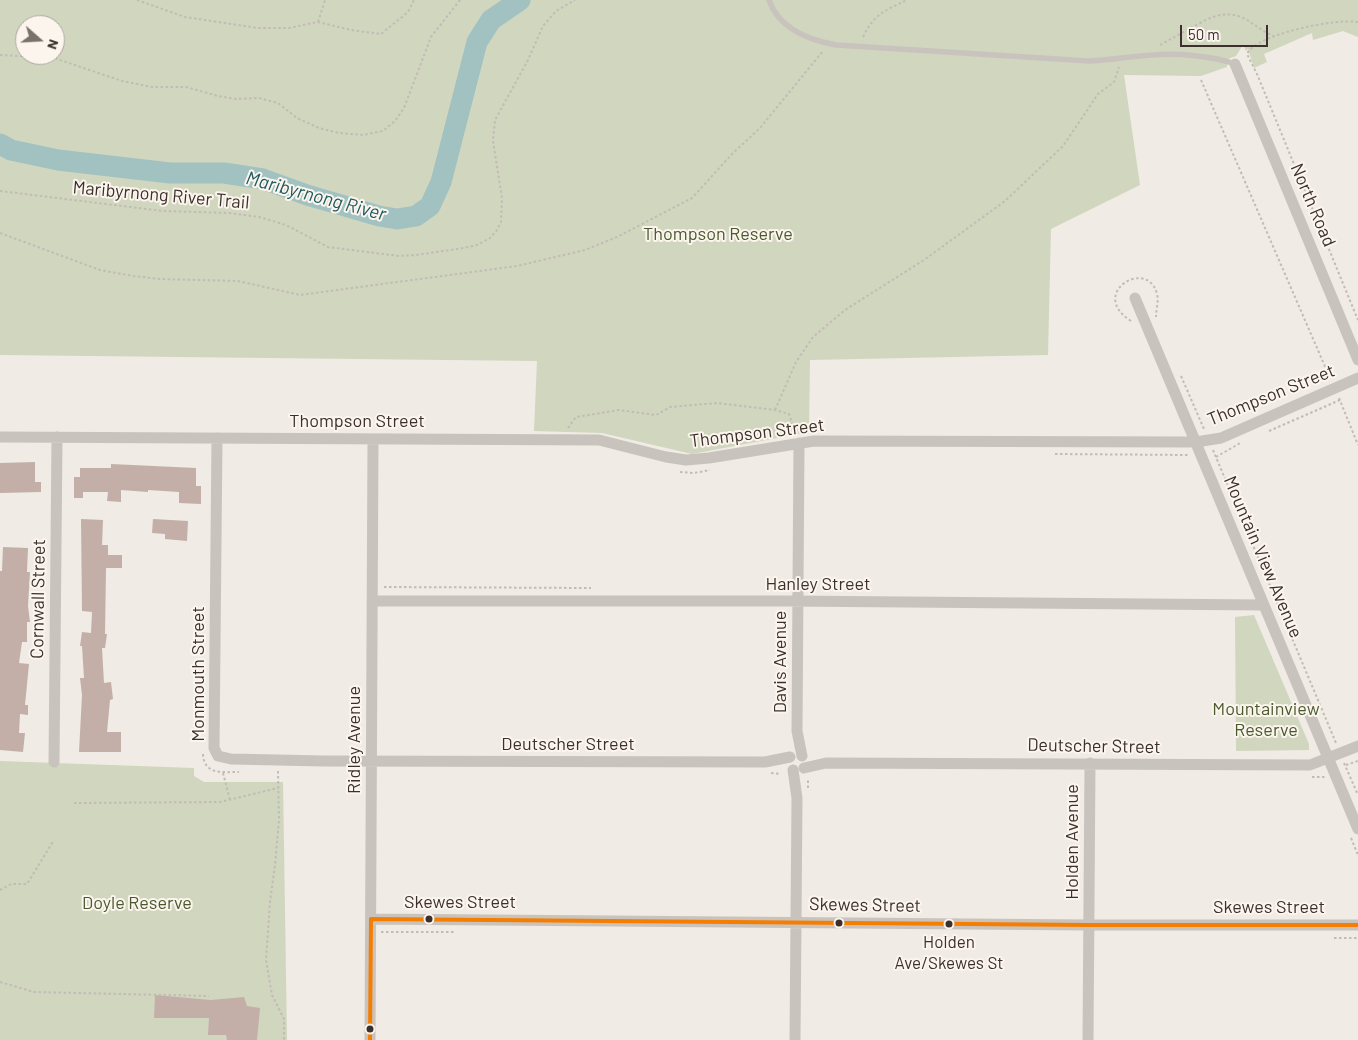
<!DOCTYPE html>
<html>
<head>
<meta charset="utf-8">
<style>
  body { margin:0 }
  #map { position:relative; width:1358px; height:1040px; overflow:hidden; background:#f0ebe5; font-family:Barlow,sans-serif }
  canvas { display:block }
  .north { position:absolute; left:15px; top:15px; width:50px; height:50px; box-sizing:border-box; background:#fbf5ee; border:1px solid #aea6a0; border-radius:50%; rotate:109deg; font-size:14px; font-weight:700; line-height:20px; text-align:center; color:#3b302b }
  .north::after { content:''; display:block; margin:auto; width:18px; height:22px; background:#7a716c; clip-path:polygon(50% 0,100% 100%,50% 72%,0 100%) }
  .scale { position:absolute; left:1180px; top:25px; width:88px; height:22px; box-sizing:border-box; border:2px solid #3b302b; border-top:0; padding-left:6px; font-size:15px; line-height:18px; white-space:nowrap; color:#3b302b; -webkit-text-stroke:4px #fbf5ee; paint-order:stroke }
</style>
</head>
<body>
<div id="map">
<canvas width="1358" height="1040"></canvas>
<div class="north">N</div>
<div class="scale">50 m</div>
</div>
<script>
const context = document.querySelector('canvas').getContext('2d');
context.lineJoin = 'round';
function fillPath(path, color) {
  context.fillStyle = color;
  context.fill(path, 'evenodd');
}
function strokePath(path, color, width, dash) {
  context.strokeStyle = color;
  context.lineWidth = width;
  context.lineCap = dash ? 'butt' : 'round';
  context.setLineDash(dash || []);
  context.stroke(path);
}
function drawText(font, color, halo, rows, align = 'center') {
  context.font = font + ' Barlow,sans-serif';
  context.lineWidth = 4;
  context.setLineDash([]);
  context.textBaseline = 'middle';
  context.strokeStyle = halo;
  context.fillStyle = color;
  for (const [text, x, y, turn = 0] of rows) {
    context.save();
    context.translate(x, y);
    context.rotate((+turn || 0) * Math.PI / 180);
    context.textAlign = isNaN(turn) ? turn : align;
    if (halo) context.strokeText(text, 0, 0);
    context.fillText(text, 0, 0);
    context.restore();
  }
}
fillPath(new Path2D(`
  M 0,0 L 1358,0 L 1358,37 L 1343,31 L 1313,40 L 1312,33 L 1264,54 L 1267,62 L 1254,68 L 1248,49 L 1246,51 L 1243,45 L 1236,56 L 1228,59 L 1227,67 L 1201,76 L 1124,75 L 1140,185 L 1051,229 L 1048,355 L 810,360 L 809,432 L 692,454 L 602,433 L 534,431 L 537,361 L 0,355 ZM 25,25 L 55,25 L 55,55 L 25,55 Z
  M 1254,615 L 1309,744 L 1309,750 L 1236,751 L 1235,617 Z
  M 0,761 L 194,768 L 194,776 L 204,782 L 283,782 L 287,1040 L 0,1040 Z`), '#d1d6bf');
strokePath(new Path2D(`
  M 0,144 L 11,150 L 58,160 L 170,173 L 224,173 L 263,179 L 307,195 L 379,216 L 397,219 L 416,216 L 430,206 L 441,182 L 477,42 L 491,20 L 520,0`), '#a1c2c1', 21);
fillPath(new Path2D(`
  M 35,462 L 35,482 L 41,482 L 41,492 L 0,493 L 0,463 Z
  M 111,464 L 196,468 L 196,486 L 201,486 L 201,504 L 179,503 L 179,492 L 148,490 L 148,492 L 121,490 L 121,502 L 107,501 L 108,492 L 83,492 L 83,498 L 74,498 L 74,477 L 80,477 L 80,468 L 111,468 Z
  M 81,519 L 103,520 L 102,545 L 108,545 L 108,555 L 122,555 L 122,568 L 106,568 L 105,634 L 107,634 L 105,648 L 102,648 L 104,683 L 111,682 L 113,699 L 110,700 L 107,732 L 121,732 L 121,752 L 79,752 L 82,695 L 80,678 L 84,678 L 82,646 L 80,646 L 82,632 L 91,633 L 92,612 L 82,611 Z
  M 153,519 L 188,521 L 187,541 L 165,539 L 165,534 L 152,533 Z
  M 3,547 L 28,548 L 27,572 L 30,572 L 28,606 L 30,622 L 27,622 L 27,642 L 22,642 L 19,663 L 29,664 L 25,705 L 28,705 L 28,715 L 20,714 L 19,733 L 25,733 L 23,752 L 0,750 L 0,571 L 2,571 Z
  M 155,995 L 211,1000 L 244,997 L 247,1006 L 260,1008 L 257,1040 L 227,1040 L 226,1035 L 208,1035 L 209,1018 L 154,1018 Z`), '#c3afa7');
strokePath(new Path2D(`
  M 137,0 L 185,17 L 258,28 L 289,28 L 318,22 L 351,30 L 381,34 L 408,12 L 414,0
  M 318,22 L 325,0
  M 1358,22 C 1337,18 1256,34 1247,54 L 1257,74 L 1358,320
  M 863,37 C 874,14 884,11 907,0
  M 1160,45 C 1169,40 1178,35 1187,30 C 1204,21 1221,9 1241,17 C 1253,22 1262,32 1274,36
  M 0,55 L 54,58 L 122,81 L 152,87 L 186,87 L 218,96 L 236,99 L 259,98 L 278,103 L 297,118 L 319,128 L 339,133 L 363,135 L 383,131 L 395,121 L 404,108 L 431,37 L 460,0
  M 1201,80 L 1330,378
  M 0,191 L 163,211 L 229,213 L 259,217 L 286,225 L 328,247 L 399,256 L 416,255 L 464,248 L 477,245 L 490,238 L 497,230 L 501,222 L 502,198 L 493,141 L 495,120 L 528,60 L 543,26 L 556,11 L 575,0
  M 0,233 L 100,270 L 133,276 L 160,279 L 238,281 L 300,295 L 517,266 L 585,250 L 617,237 L 692,198 L 733,153 L 760,128 L 823,51
  M 1131,321 C 1087,293 1148,257 1157,294 C 1159,301 1156,309 1156,317
  M 1181,376 L 1204,429
  M 1339,398 L 1358,445
  M 775,410 L 796,362 L 813,337 L 845,310 L 924,260 L 1005,201 L 1063,146 L 1098,94 L 1114,82 L 1119,67
  M 568,428 L 576,417 L 619,410 L 656,415 L 670,407 L 717,403 L 775,410 L 789,414 L 795,433
  M 1269,431 L 1340,400
  M 1213,450 L 1336,743
  M 1055,454 L 1188,455
  M 1216,457 L 1242,442
  M 680,472 L 694,473 L 710,470
  M 384,587 L 591,588
  M 203,754 C 204,775 222,772 239,772
  M 1344,763 L 1358,795
  M 1346,765 L 1358,761
  M 278,771 L 279,820 L 275,865 L 270,902 L 266,960 L 272,995 L 284,1019 L 284,1040
  M 223,773 L 230,800
  M 771,773 L 781,774
  M 1312,777 L 1325,777
  M 808,788 L 808,780
  M 74,803 L 220,802 L 278,788
  M 1351,838 L 1358,855
  M 0,890 L 11,884 L 27,884 L 54,840
  M 381,932 L 454,932
  M 1334,938 L 1358,938
  M 0,982 L 34,992 L 209,996`), '#c2bbb6', 2, [2.5, 2.5]);
strokePath(new Path2D(`
  M 769,0 C 779,29 809,40 836,45 L 1089,61 C 1111,60 1132,56 1154,55 C 1177,53 1213,56 1235,64`), '#c9c3be', 5.5);
strokePath(new Path2D(`
  M 1235,64 L 1358,360
  M 1135,298 L 1358,829
  M 0,437 L 599,440 L 666,457 L 686,460 L 709,458 L 814,441 L 1196,442 L 1221,438 L 1358,378
  M 217,438 L 214,748 L 218,756 L 231,759 L 323,761 L 765,762 L 790,757
  M 799,443 L 797,731 L 802,756
  M 373,601 L 787,601 L 1263,605
  M 54,762 L 57,437
  M 804,768 L 826,763 L 1310,765 L 1358,746
  M 793,770 L 797,798 L 795,1040
  M 371,919 L 1089,925 L 1358,925
  M 370,1040 L 373,440
  M 1088,1040 L 1090,763`), '#c9c3be', 11);
strokePath(new Path2D(`
  M 371,919 L 1089,925 L 1358,925
  M 370,1040 L 371,919`), '#f57e02', 4);
for (const [x, y, r, color] of [
  [429,919,4.5,"#3b302b"],
  [839,923,4.5,"#3b302b"],
  [949,924,4.5,"#3b302b"],
  [370,1029,4.5,"#3b302b"]
]) {
  const dot = new Path2D();
  dot.arc(x, y, r, 0, 2 * Math.PI);
  context.fillStyle = color;
  context.fill(dot);
  strokePath(dot, '#fbf5ee', 2);
}
drawText('17px', '#3b302b', '#fbf5ee', [
  ["Holden",949,942],
  ["Ave/Skewes St",949,963]
]);
drawText('18px', '#3b302b', '#fbf5ee', [
  ["Maribyrnong River Trail",161,195,5],
  ["North Road",1313,205,67],
  ["Thompson Street",1271,395,-22],
  ["Thompson Street",357,421],
  ["Thompson Street",757,433,-7],
  ["Mountain View Avenue",1263,557,67],
  ["Hanley Street",818,584],
  ["Cornwall Street",38,599,-89],
  ["Davis Avenue",780,662,-90],
  ["Monmouth Street",198,674,-90],
  ["Ridley Avenue",354,740,-90],
  ["Deutscher Street",568,744],
  ["Deutscher Street",1094,746,1],
  ["Holden Avenue",1072,842,-90],
  ["Skewes Street",460,902],
  ["Skewes Street",865,905,1],
  ["Skewes Street",1269,907]
]);
drawText('18px', '#4a5a2e', '#fbf5ee', [
  ["Thompson Reserve",718,234],
  ["Mountainview",1266,709],
  ["Reserve",1266,730],
  ["Doyle Reserve",137,903]
]);
drawText('italic 19px', '#1f5a5e', '#fbf5ee', [
  ["Maribyrnong River",316,196,15]
]);
</script>
</body>
</html>
